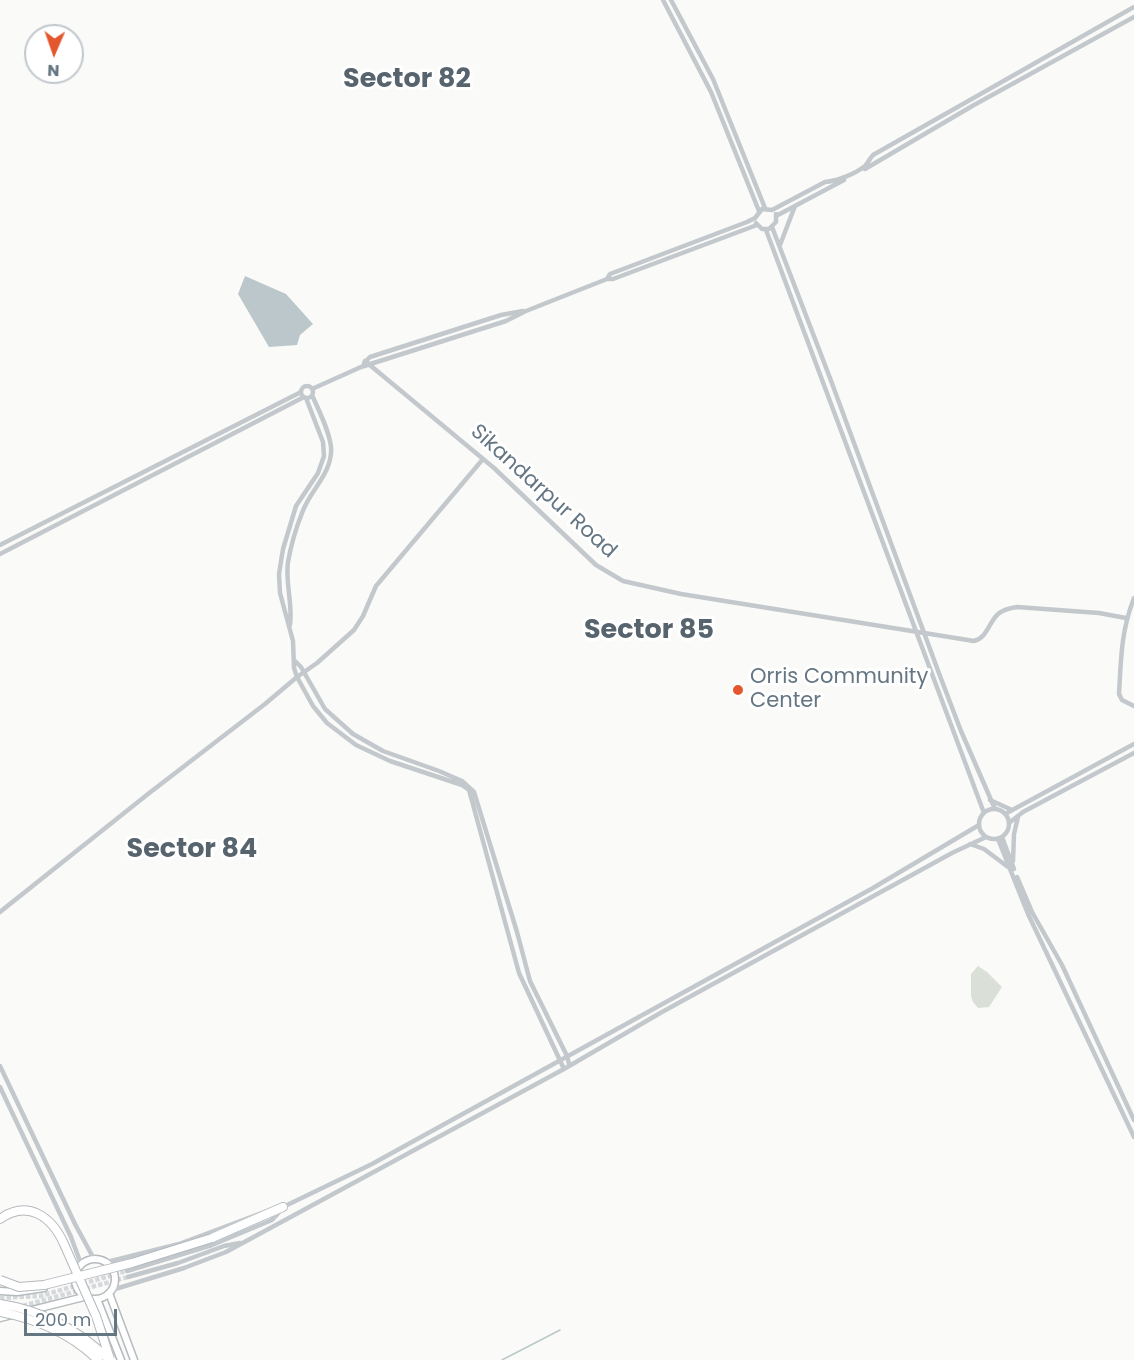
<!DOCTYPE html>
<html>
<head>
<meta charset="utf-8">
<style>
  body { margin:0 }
  #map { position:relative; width:1134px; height:1360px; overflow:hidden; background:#fafaf8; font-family:Poppins,sans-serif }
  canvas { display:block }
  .north { position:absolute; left:24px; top:24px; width:60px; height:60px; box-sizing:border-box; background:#fff; border:2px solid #c1c8cd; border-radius:50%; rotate:182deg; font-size:16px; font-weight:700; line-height:24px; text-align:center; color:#657683 }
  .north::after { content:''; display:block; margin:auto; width:21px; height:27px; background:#e4572e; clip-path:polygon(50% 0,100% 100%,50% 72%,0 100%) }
  .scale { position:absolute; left:24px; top:1309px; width:93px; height:27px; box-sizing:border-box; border:3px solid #657683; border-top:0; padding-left:8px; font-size:18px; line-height:21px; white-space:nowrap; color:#657683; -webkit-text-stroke:4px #fff; paint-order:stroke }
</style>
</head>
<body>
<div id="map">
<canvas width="1134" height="1360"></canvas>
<div class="north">N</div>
<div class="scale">200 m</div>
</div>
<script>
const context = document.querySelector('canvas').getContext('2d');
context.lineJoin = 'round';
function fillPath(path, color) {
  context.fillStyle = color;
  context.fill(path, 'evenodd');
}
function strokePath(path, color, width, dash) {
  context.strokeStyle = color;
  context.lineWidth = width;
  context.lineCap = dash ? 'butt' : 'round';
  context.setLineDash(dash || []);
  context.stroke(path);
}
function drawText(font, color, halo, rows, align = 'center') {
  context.font = font + ' Poppins,sans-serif';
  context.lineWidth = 6;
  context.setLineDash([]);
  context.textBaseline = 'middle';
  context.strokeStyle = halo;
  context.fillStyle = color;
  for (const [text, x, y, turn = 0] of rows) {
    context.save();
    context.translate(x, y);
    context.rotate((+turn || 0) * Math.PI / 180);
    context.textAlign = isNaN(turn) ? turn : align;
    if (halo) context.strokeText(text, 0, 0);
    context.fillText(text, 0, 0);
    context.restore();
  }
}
fillPath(new Path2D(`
  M 978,966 L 987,972 L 1002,987 L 989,1007 L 978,1008 L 973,1002 L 971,996 L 971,974 Z`), '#dadfd7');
fillPath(new Path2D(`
  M 245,276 L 286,294 L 313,324 L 300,335 L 297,345 L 269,347 L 238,294 Z`), '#bbc7cb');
strokePath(new Path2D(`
  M 502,1360 L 560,1330`), '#bbc7cb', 1.5);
strokePath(new Path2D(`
  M 0,1298 L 40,1296 L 127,1271
  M 4,1311 L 128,1277`), '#d5d9db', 4.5, [4.5, 2]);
const major = new Path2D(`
  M75 1279a20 20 0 1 1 40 0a20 20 0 1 1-40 0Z
  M 0,1291 L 17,1292 L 44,1288
  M 109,1293 L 134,1360
  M 97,1299 L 121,1360
  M 0,1318 L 84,1297`);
const highway = new Path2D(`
  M 0,1219 C 28,1199 52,1217 64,1244
  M 212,1238 L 283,1207`);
strokePath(major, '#b5babe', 9);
strokePath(highway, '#b4b9bd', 10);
strokePath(new Path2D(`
  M 663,0 L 711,92 L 759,211
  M 671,0 L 713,79 L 765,208
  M 865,169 L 974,105 L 1134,17
  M 776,216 L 844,180
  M 756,223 L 762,229 L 769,229 L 776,222 L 776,214
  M 772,227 L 830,378 L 940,676 L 961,731 L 995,809
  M 766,230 L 984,813
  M 780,245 L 795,206
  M 607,279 L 610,274 L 747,222 L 755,218 L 762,209 L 772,210 L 825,182 C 837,181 855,174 865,166 C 868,163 870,158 873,155 L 1134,7
  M 365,361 L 494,468 L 596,565 L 623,581 L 681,594 L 974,641 C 987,638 989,622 998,614 C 1004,609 1010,608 1017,607 L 1099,613 L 1126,618
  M 364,363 L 370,357 L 501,315 L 523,311
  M301 392a6 6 0 1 1 12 0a6 6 0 1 1-12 0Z
  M 312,389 L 361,367 L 506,321 L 526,311 L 607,279 L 613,279 L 757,225
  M 306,398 L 323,442 L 324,456 L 318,473 L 296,506 L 283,549 L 279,574 L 280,593 L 293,641 L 294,668 L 297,677 L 313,706 L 327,723 L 356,745 L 390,761 L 462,785 L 469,790 L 519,973 L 564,1069
  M 0,545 L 301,392
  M 0,554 L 304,397
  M 1134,598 C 1121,631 1121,659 1119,694 L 1122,700 L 1134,706
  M 290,625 C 293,604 285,583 288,562 C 291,545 296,528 302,513 C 310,490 333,473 331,447 C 329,430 319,411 312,395
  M 294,660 L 301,667 L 325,709 L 353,734 L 383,751 L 439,771 L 462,781 L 474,792 L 517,932 L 530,981 L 567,1056 L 569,1064
  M 990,800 L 1012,810
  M979 824a15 15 0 1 1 30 0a15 15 0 1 1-30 0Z
  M 1005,814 L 1134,744
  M 1009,823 L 1023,812 L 1134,753
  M 1002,837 L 1014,869
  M 998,839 L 1028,914 L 1134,1137
  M 970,844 L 984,849 L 1008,867
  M 1013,861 L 1014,834 L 1018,817
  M 1017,877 L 1032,912 L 1062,965 L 1134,1120
  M 0,912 L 148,794 L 265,704 L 297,677 L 317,663 L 354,630 L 363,616 L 376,586 L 483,459
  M 0,1066 L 75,1224 L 94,1259
  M 0,1087 L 71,1237 L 81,1264
  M 283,1207 L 372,1164 L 873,888 L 979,825
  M 107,1262 L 179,1244 L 275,1208
  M 127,1271 L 212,1245 L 272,1220 L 281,1210
  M 128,1277 L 178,1263 L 224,1246 L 240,1243
  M 112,1290 L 184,1268 L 226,1252 L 564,1069 L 662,1012 L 952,853 L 986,837`), '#c3c8cc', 4.5);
strokePath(major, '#fff', 6);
strokePath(highway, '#fff', 8);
const highwayBridge = new Path2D(`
  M 64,1244 L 96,1316 L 110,1359
  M 0,1280 L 19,1287 L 44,1285 L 132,1263 L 212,1238
  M 0,1304 C 41,1310 80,1330 109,1360
  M 0,1312 C 37,1319 71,1334 98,1360`);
strokePath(highwayBridge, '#b4b9bd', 10, []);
strokePath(highwayBridge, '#fff', 8);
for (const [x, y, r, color] of [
  [738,690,6,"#e4572e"]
]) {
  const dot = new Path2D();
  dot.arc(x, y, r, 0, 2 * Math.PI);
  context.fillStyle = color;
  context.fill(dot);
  strokePath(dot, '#fff', 2);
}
drawText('21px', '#657683', '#fff', [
  ["Sikandarpur Road",543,492,42]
]);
drawText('21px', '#657683', '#fff', [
  ["Orris Community",750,678],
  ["Center",750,702]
], 'left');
drawText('bold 27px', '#57646e', '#fff', [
  ["Sector 82",407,80],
  ["Sector 85",649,631],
  ["Sector 84",192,850]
]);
</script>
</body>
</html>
